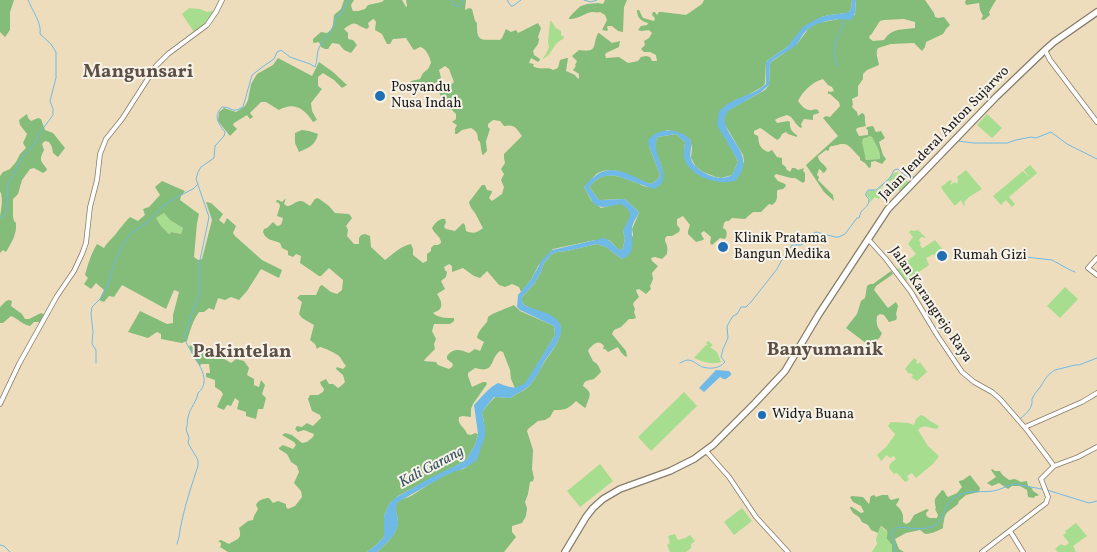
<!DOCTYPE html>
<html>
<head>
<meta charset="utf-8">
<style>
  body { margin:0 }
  canvas { display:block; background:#eeddbc }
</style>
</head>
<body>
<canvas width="1097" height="552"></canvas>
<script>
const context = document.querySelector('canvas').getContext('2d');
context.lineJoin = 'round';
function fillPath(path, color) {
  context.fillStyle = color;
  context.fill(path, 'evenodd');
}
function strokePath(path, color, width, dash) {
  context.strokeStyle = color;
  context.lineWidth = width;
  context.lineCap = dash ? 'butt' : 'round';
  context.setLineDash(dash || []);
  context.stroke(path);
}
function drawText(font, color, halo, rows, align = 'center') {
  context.font = font + ' Vollkorn,serif';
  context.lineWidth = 4;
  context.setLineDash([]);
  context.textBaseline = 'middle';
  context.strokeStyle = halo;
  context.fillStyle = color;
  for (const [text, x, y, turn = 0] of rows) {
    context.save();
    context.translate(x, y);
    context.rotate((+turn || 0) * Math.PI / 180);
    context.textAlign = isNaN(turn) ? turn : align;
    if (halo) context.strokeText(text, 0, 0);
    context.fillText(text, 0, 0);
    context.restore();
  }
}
fillPath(new Path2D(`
  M 189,8 L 200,9 L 207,12 L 216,10 L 204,24 L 194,32 L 182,14 Z
  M 550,21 L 551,21 L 556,28 L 561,31 L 561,35 L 564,37 L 563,39 C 552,44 553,54 543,59 L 543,58 L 546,54 L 549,47 L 548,41 Z
  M 987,114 L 1002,128 L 992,138 L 977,125 Z
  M 870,136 L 871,136 C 875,143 881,151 880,159 L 867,160 C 865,157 859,145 862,140 C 863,140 869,136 870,136 Z
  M 1030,165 L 1037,173 L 1009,197 L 1015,204 L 1012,207 L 1006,200 L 1001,205 L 993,196 L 1023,171 L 1030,178 L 1024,170 Z
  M 966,170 L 982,189 L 969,197 L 964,202 L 965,205 L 964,206 L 961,200 L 956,205 L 954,205 L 944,192 L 941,187 L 950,180 L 952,181 L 950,185 L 955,182 L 957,184 L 958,180 L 957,177 Z
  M 897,172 L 910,183 L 901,192 L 888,180 L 878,191 L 881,195 L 879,199 L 875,197 L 868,204 L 870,199 L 866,195 L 868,191 L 872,190 L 876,191 L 894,173 Z
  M 164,213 L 170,220 L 183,228 L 181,234 L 173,232 L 169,234 L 161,226 L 156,218 Z
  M 911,230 L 914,231 L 918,230 L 926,238 L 921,237 L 919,240 L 921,243 L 920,245 L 922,248 L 923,248 L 935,240 L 949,257 L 946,258 L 941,249 L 939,250 L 940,253 L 939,255 L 941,259 L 940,261 L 937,261 L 934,254 L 926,258 L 929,265 L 906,281 L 897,269 L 916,254 L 908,244 L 913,237 L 909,232 Z
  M 1065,287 L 1078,299 L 1060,318 L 1047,306 Z
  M 708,341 L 713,345 L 710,347 L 717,352 L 721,362 C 711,365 703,362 694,358 L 706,345 L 708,345 L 706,343 Z
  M 914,358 L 917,360 L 916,362 L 918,364 L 920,362 L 927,372 L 917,381 L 911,377 L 913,376 L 911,373 L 909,374 L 905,369 Z
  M 684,392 L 697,406 L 651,451 L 638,437 Z
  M 921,415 L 924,416 L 930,421 L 939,426 L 937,429 C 930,429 924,423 918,430 L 928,446 L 939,456 L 933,464 L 916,478 L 912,473 L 907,476 L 909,480 L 905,482 L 897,473 L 894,474 L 889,468 L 890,464 L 896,459 L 894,456 L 890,458 L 887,455 L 881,461 L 877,455 L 886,447 L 894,436 L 895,434 L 888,426 L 891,422 L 908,423 L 914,425 L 916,419 Z
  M 600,464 L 613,481 L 580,507 L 567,491 Z
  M 742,508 L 752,521 L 734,535 L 724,522 Z
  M 1076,523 L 1087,536 L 1073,546 L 1076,552 L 1058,552 L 1055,549 L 1061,544 L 1065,546 L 1069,543 L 1063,535 L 1066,533 L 1065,531 Z
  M 880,527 L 882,527 L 888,533 L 887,539 L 892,545 L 892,552 L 872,552 L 877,544 L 876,539 Z
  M 675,534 L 678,540 L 685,538 L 690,535 L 695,541 L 691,544 L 691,548 L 686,552 L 670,552 L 667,545 L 670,543 L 668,536 Z`), '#a6dd8e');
fillPath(new Path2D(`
  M 0,0 L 14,0 L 10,12 L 10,30 L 5,37 L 0,32 Z
  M 344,0 L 354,0 L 351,5 L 352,9 L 353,11 L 358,11 L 365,9 L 368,5 L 382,2 L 384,0 L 402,0 L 406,7 L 407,6 L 406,0 L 466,0 L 465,10 L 469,8 L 472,9 L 475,21 L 477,23 C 476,46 485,38 500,40 L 502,38 L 506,29 L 511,32 L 516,30 L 518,33 L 538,23 L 541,28 L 538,37 L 539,39 L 538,44 L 533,51 L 534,55 L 540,59 L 540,60 L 538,62 L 531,58 L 529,63 L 534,64 L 533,66 C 540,71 547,66 553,70 L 558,68 L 560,60 L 567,58 L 568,58 L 566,71 L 575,75 L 578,79 L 579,78 L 579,74 L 573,70 L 576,66 L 575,65 L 577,61 L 572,56 L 579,50 C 599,53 592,45 598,33 L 599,33 L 612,43 L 620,41 L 619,47 L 606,53 L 605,55 L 606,58 L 619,57 L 628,63 L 638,61 L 641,57 L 646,56 L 650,57 L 652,61 L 657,61 L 656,55 L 650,52 L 644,52 L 641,49 L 645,45 L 644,41 L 649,38 L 652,33 L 649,30 L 641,31 L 638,30 L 641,26 L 647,25 L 648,23 C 641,21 637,18 637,10 L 639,10 L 643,18 L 654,21 L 655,18 L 652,15 L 653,12 L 655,12 L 657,15 L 659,12 L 662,12 L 686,15 L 702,4 L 704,0 L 852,0 L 851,8 L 850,11 L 847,13 L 829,15 L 821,17 L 787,47 L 768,60 L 766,62 L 765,84 L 762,87 L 744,97 L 735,100 L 718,125 L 737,159 L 738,162 L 732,175 L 721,178 L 716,177 L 703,172 L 696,167 L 691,158 L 692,148 L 690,139 L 668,130 L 656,134 L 649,146 L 660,175 L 658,179 L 651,184 C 635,180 616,163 598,173 C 593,176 589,183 584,187 L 591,200 L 601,208 L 621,203 C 637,215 629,217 623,232 L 625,238 L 623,248 L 621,250 L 618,249 L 609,240 L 595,240 L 553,249 L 538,266 L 531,280 L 521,292 L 519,287 L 512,284 L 505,287 L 499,285 L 487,271 L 480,278 L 474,276 L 463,268 L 452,272 L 452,266 L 449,264 L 444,267 L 445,270 L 447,272 L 446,277 L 441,281 L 445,289 L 437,294 C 440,298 444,306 439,310 C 437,311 435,312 433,313 C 438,318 447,318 454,318 L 454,321 L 450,324 L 434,324 L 432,331 L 436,339 L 434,344 L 435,349 L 425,359 L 424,361 L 436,362 L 438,365 L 449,369 L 452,367 L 453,364 L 447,359 L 447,356 C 454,347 461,350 469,353 L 475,349 L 480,351 L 484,342 L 477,338 C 478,331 483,327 487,322 L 488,317 C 492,313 508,308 514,305 L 520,311 L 554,326 L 555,335 L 531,375 L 526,383 L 521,387 L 515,388 L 511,379 L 510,370 L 503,352 L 500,351 C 489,359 496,374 475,368 L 468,373 L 468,376 L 472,387 L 483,382 L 486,382 L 487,384 L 473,404 L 471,409 L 471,417 L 463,416 L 459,417 C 457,425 465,427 467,434 L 471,435 L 475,433 L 478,434 L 475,445 L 467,459 L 459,464 L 420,484 L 398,496 L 389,504 L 384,516 L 384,537 L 377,544 L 367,552 L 228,552 L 220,547 L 221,545 L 221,543 L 218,541 L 221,540 L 229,544 C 236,539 243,540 239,528 L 248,521 L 253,520 L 254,516 L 258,509 L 256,505 C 258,500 264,498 269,498 L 273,503 L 278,501 L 286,504 L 286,507 L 288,509 L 295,506 L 302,497 L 301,491 L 294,483 L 299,472 L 297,466 L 291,462 L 287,454 L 279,449 L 279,448 L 283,445 L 293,449 L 296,445 L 294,442 L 282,435 L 285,433 L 292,435 L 302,443 L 307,442 L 313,437 L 314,434 L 304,430 L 298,432 L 295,429 L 297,426 L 302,427 L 307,423 L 313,426 L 321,418 L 320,415 L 312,411 L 308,399 L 310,395 L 318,395 L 323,392 L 324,389 L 321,385 L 320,382 L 326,379 L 329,384 L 333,384 L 338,388 L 341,386 L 345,382 L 343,375 L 336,369 L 337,367 L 343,369 L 346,366 C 343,363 342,359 339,356 C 337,354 323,347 320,347 C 319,347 318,348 317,349 L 315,344 L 310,340 L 314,325 L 302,318 L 299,314 L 302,302 L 297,298 L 300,295 L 316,295 L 320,286 L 322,285 L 331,292 L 337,294 L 342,290 L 343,280 L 329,268 L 321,276 L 319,276 L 300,263 L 301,256 L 296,254 L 293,257 L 288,255 L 288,251 L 282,248 L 280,243 C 274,240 266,241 263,232 L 264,229 L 267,228 L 273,222 L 277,226 C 282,226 282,222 283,218 L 277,216 L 280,206 L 279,203 L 276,202 L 277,200 L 278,200 L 282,202 L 286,198 L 284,204 L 287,206 C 293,206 298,198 304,202 C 306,203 308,205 310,206 L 315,199 L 318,198 L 329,206 L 335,213 L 349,214 L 352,218 L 346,226 L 348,230 L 347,236 L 354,244 L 359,244 L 359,238 L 361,235 L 365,234 L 370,236 L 371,247 L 385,260 C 393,254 401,246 411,244 L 413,249 L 413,255 L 423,263 L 427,261 L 427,254 L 431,251 L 431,248 L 434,245 L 438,245 L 441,243 C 441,236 434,234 432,228 C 435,223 440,218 445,219 L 446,222 L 444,227 L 446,229 L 455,231 L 463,223 L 465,225 L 466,231 C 473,234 477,233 483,228 C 480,223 478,218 475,213 C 472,209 470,207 469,202 L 482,185 L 485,185 L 487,190 L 492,191 L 492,192 L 489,198 L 492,201 L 502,194 L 504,187 L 501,180 L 504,174 L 501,169 L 505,163 L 504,158 L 504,154 L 522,136 C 516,128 515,124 504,126 L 500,121 L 493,120 L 488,124 L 488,127 L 490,129 L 486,141 L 487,151 L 483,155 L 482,154 L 480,142 L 478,140 C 478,133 476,131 471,128 L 462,130 L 457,134 L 455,134 L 455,129 L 457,125 L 452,122 L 456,119 L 456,114 L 452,110 L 448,109 L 442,99 L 439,92 L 440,90 L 448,87 L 454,82 L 449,69 L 445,66 L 439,70 L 441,78 L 440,82 L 435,83 L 433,87 L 416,88 L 411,92 L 404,92 L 404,90 L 407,88 L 411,81 L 420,79 L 423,73 L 428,69 L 431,63 C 430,57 426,48 420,47 L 414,50 L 413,49 L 406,38 L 393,39 L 390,44 L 387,44 L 382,34 L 375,30 L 376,22 L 374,19 L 373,19 L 368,23 L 369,27 L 367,29 C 354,25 357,19 344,29 L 348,33 L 348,39 L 353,40 L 357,45 L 351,53 L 344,50 L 339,44 L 332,43 L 328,49 L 325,49 L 321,47 L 319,42 L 314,43 L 313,42 L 313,39 L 321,32 L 327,33 C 334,29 333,22 334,15 L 341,9 Z
  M 605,0 L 627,0 L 624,7 L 623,32 L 618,31 L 612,26 L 608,26 L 607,27 L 608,30 L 607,31 L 602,30 L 607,20 L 605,15 L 600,12 C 598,13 595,12 592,12 C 584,13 580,19 569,19 L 569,18 C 570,16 579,7 581,6 C 583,5 585,5 587,4 L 598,3 L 603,4 Z
  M 856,0 L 925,0 L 934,13 L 935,17 L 938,18 L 944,17 L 950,25 L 946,29 L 943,34 L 926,42 L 925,47 L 922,51 L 914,43 L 891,44 L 878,48 C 875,53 878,59 879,65 L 867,70 L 863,74 L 863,79 L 858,86 L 858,96 L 852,99 L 853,104 L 852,107 L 857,112 L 858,116 L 862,113 L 864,114 C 866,118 864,121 866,126 L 857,128 L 856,130 L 859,136 L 868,135 L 868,130 L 866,129 L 867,127 L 873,126 L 876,132 L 881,131 L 885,138 L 879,142 L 883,155 L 886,159 L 882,164 L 875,161 L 871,162 L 871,167 L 869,168 L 865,163 L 860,160 L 860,157 C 855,154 850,143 843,144 C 838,144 836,146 831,146 L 829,148 L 829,150 L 828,151 L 826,150 L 818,156 C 818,162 825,164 827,169 L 824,173 L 822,172 L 821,173 L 822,171 L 819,169 L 817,175 L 819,177 L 818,180 L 833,195 L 834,201 L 824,192 L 806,165 L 838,136 L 823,118 L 826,116 L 830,117 L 840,106 L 839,102 L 830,94 L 828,94 L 828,91 L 830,92 L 834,91 L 832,87 L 828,85 L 823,79 C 812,82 803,91 798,101 C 801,105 804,109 809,110 C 813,111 814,108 818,110 L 819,113 L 813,115 L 813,120 L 804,119 L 801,124 L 802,127 L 801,128 C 794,124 794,117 787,115 L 778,118 L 775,120 L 777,123 L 788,121 L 790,122 C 789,127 792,133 797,135 L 797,137 L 788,134 L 786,132 L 782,134 L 780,138 L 777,140 L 762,129 L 760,128 L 754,131 L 754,134 L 758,136 C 759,144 759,148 768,152 L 772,150 L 777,157 L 782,158 L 782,164 L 786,167 L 786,169 L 790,172 L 792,168 L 795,168 L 798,170 L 804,168 L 803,171 L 805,173 L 805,181 L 803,183 L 795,178 L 791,178 L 776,174 L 774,176 L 778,181 L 785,184 L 786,186 L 783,189 L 778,190 L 777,191 C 777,197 778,201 772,205 L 769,204 L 761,212 L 753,212 L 745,219 L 732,218 L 729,221 L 726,221 L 724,223 L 723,228 L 726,230 C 727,233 727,236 725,239 L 720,238 L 712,245 L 710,243 L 711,237 L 704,231 L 701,233 L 702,236 L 704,239 L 703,240 L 696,242 L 688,234 L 688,231 L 690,225 L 683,216 L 677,219 L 677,225 L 680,229 L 679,232 L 672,236 L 667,236 C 663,240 666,241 667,246 C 668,249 667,251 667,254 L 662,259 L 655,257 L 651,258 L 652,261 L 658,266 L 652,273 L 653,279 L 650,286 L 651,289 L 646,294 L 639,289 L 636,290 L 637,293 L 639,297 L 634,302 L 633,304 L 635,309 L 634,312 L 636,318 L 633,319 L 629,319 L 621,327 L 614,330 L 612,334 L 626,351 L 627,356 L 626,357 C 622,354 620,351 618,347 L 608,352 L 605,349 L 603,349 L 604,346 C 598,339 594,344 589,349 L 588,351 L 593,361 C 597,363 600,368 601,372 L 594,379 L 586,381 L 584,383 L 583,386 C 594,394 589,396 586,407 L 585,408 L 576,401 C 568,409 566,410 554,410 L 550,417 L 545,420 L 538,421 L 528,429 L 527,431 L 533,450 L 532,469 L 534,478 L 533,481 L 530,482 L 528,494 L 525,502 L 527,508 L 526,516 L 522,523 L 512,526 L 512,532 L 516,537 L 504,552 L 377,552 C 385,545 398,534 398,521 C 398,515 393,508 397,503 C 400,499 407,498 411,496 C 425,487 438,478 454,471 C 458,470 465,469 468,466 C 470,464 472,459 474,456 C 485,439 487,433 482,413 L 485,408 L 495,397 L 511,398 C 517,393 525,391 530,385 C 536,378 540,369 545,361 C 552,351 562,339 561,326 L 552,317 L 524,305 L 522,301 L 522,297 L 534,284 L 540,274 L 544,263 L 552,254 L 557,252 L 567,251 L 597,244 L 606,247 L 622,259 L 633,235 L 632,229 L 639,213 L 637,210 L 625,199 L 599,200 L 589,187 C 605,168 617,176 637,183 C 640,184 645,187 648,187 C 652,187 657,185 660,185 C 670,166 648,153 658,137 L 676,134 L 685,142 L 684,157 L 692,169 L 699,175 L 706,178 L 726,182 L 744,162 L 743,155 L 724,123 L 725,115 L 727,111 L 765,90 L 769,85 L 770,64 L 771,62 L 797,44 L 809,28 L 818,23 L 845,18 L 855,15 ZM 904,19 L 915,22 L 915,28 C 901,30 892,28 884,40 L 873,41 L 869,38 L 870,35 L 871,35 L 880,21 L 884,20 ZM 870,136 L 872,137 C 875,144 881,151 880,159 L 866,160 L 862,142 L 863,139 Z
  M 966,0 L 996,0 L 989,12 L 990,15 L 984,20 L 981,19 L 983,16 L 980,10 L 979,3 L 966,5 L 965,2 Z
  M 278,58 L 312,76 L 319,62 L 333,72 L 347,85 L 342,88 L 334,80 L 323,73 L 318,77 L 318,86 L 322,89 L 311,103 L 312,111 L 317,120 L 313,122 C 305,109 294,101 279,110 L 266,102 L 261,102 L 250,113 L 253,117 L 250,119 L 247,115 L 234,123 L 233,125 L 237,129 L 230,136 L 218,121 L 219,112 L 224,108 L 236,112 L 245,106 L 248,100 L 251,84 L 257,74 L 273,65 Z
  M 27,114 L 28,118 L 31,121 L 38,118 L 41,119 L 45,130 L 53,133 L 65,148 L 58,157 L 53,153 L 52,147 L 49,142 L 45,141 L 42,144 L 44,150 C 39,160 40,160 47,169 L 46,171 L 43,173 L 34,168 L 30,169 L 22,180 L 18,194 L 13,199 L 13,217 L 14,221 L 16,223 C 17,234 12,242 6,252 L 3,250 L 0,253 C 0,241 0,228 0,217 C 1,209 3,202 1,193 L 0,192 L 0,176 L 3,172 L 10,169 L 16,162 L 20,154 L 26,148 L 23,143 L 27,134 L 20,125 L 19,120 Z
  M 302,130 L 309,131 L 318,134 C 316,145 308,148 299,152 L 295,143 L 295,133 Z
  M 162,181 L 185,191 L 181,196 L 180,200 L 199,214 L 197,223 L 194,257 L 198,260 L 202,259 L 212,220 L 206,202 L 211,203 L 223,214 L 219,220 L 224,224 L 227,218 L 236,226 L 233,233 L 235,236 L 262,260 L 282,270 L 279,278 L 261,269 L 247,291 L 239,300 L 231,297 L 225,300 L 218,298 L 214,310 L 209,308 L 204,312 L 199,312 C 193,320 190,331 187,341 L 182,343 L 161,339 L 161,334 L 157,332 L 148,338 L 128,332 L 140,311 L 167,324 L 173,323 L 173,315 L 179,292 L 174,290 L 166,309 L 122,285 L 114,297 L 109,296 L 104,302 L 99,300 L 104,290 L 96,283 L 91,289 L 84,284 L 88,278 L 85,275 C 88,264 91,254 97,244 L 104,248 C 108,241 114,237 118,231 C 122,226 125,222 130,217 L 138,221 L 145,215 L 143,209 L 149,207 L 160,195 L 155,187 ZM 164,213 L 170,220 L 183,228 L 181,234 L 172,232 L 169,234 L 161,226 L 156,218 Z
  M 891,271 L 893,274 L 876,286 L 874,290 L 888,308 L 896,302 L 898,306 L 896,314 L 897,318 L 896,320 L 889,322 L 884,315 L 880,314 L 877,316 C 876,324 877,327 882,333 L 880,337 L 871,347 L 846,328 L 857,314 L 861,301 L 865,298 L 867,286 L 870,284 L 873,284 Z
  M 9,300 L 12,301 L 11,306 L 22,314 L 25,319 L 29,319 L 41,313 L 45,315 L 40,322 L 34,322 L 30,326 C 23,325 17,318 11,316 L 3,323 L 0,323 L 0,307 L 6,301 Z
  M 196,344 L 199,345 L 199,349 L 202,353 L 206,349 L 211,351 L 210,355 L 214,357 L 216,354 L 231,363 L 236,359 L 244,361 L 249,368 L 247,375 L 254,379 L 254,385 L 259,387 L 261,380 L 265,385 L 262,394 L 266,398 L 263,409 L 258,409 L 256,419 L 246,416 L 246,412 L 237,409 L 239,401 L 235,398 L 231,406 L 227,405 L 224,410 L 217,407 L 223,394 L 221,391 L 215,387 L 215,380 L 206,377 L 206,373 L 210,373 L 209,364 L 201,364 L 200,366 L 193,357 L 189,346 Z
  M 992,469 L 995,471 L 1000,471 C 1002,476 1006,477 1009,480 L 1015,479 L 1021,482 L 1027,481 L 1028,486 L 1032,488 L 1033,491 L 1039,495 L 1037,496 L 1035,496 L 1034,498 L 1028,497 L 1027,490 L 1020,486 L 1012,486 L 1008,489 L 999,483 L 992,486 L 987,483 L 996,477 L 991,470 Z
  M 970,475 L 980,488 L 979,492 L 966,495 L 959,501 L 958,504 C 946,514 945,510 943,528 C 940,530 931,534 926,534 C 924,534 922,531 920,530 L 906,533 L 895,539 L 899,549 L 904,552 L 892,552 L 892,545 L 887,539 C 887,532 890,532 881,526 L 880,527 L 878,533 L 871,530 L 868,525 L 862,522 L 859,517 L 853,513 L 850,508 L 850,507 L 852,507 L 861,513 L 864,512 L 861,506 L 853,502 L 850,497 L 852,496 L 863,497 L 869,504 C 871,500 868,496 874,495 L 876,497 L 882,495 L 888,495 L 889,498 L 891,500 L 899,498 L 899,500 L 896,505 C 902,510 904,515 903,522 L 906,524 L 910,522 L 914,515 L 927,509 L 929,510 L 926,513 C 926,519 932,518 937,518 L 938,515 L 935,509 L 936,508 C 933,496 936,499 942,490 C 946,491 945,495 948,497 L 957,493 L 962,487 L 959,482 L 959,481 L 963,480 Z`), '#84bc79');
fillPath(new Path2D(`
  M 852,0 L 856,0 C 855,7 857,16 850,20 C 839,17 814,22 806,31 C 802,35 800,40 797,44 C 790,51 779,55 771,62 L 770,64 L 769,85 L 761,92 L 728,111 C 712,132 763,153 735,181 C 731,181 727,183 723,182 C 709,182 688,173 684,158 C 683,153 685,146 685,142 L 676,134 L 658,137 C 648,153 678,179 654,189 L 617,176 C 604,174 598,177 589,187 L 599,200 L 625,199 L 637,210 L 639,213 C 636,218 632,224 632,229 C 631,242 637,253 622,259 L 606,247 L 597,244 L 567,251 L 557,252 L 552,254 L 544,263 L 540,274 L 534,284 L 522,297 L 522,301 L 524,305 C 534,310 551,312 558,321 C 561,325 562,328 561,332 C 559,343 550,353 544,362 C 540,370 536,378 530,385 C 524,391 517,393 511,398 L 494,397 L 485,408 L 482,413 L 485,427 L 485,436 L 477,460 L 467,467 L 446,475 L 398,502 C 393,511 398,513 398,522 C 398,534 385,545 377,552 L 367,552 L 377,544 L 384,537 L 384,516 L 389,504 L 395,498 L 430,478 L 459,464 L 467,459 L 475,445 L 478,434 L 474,405 C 482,397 487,389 498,383 C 510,387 514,391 526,382 L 555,335 L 554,326 L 520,310 L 517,307 L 518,295 L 531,280 L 542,260 L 552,250 L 604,238 C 612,241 615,248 621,250 L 623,248 L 625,238 L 623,232 C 628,217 637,214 621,204 C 595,209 597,210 584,187 C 600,168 611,166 633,176 C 639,179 645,182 651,184 L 658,179 L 660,175 L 649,146 L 648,140 C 659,127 678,128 690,139 C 693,147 689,152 691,159 C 694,169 710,177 720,178 C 724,178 728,177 732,175 L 738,162 L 737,159 L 717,125 L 719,112 C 730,97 752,97 766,84 L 766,62 L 768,60 L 787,47 L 803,27 L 813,21 L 821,17 L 829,15 L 846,13 L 850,11 L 851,8 Z
  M 716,370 L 729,371 L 731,373 L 731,375 L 726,379 L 723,379 L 722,378 L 720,377 L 704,392 L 699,388 Z`), '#6fb9e7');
strokePath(new Path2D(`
  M 451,0 L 454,5 L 459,7 L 461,5 L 463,0
  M 507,0 L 511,6 L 513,6 L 521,0
  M 584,0 L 591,2 L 597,0
  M 838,66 C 833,60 833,45 837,38 C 838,35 840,34 841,31 C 843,27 843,22 843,18
  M 958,141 L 974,143 L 1007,143 L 1016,140 L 1031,137 L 1036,138 L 1051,132 L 1067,144 L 1097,159
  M 0,219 L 6,213 L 7,206 L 8,184 L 23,157 L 35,143 L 39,134 L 53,115 L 53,109 L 50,101 L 56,78 L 56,52 L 51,44 L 40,34 C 42,23 32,10 28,0
  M 1000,254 L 1052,260 L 1070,270 L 1075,272
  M 96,363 L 96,350 L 92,344 L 93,332 L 91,314 L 92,307 L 102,297 L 108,285 L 114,263 L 122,246 L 131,233 L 148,222 L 162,207 L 177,197 L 193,189 L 198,184
  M 680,363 C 683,362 685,360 688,360 C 693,360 698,365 702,367 C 710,369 719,369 725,362 L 721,357 L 723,349 L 728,338 L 727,326 L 733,316 L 737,314 L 741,307 L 746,307 L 751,302 L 777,269 L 784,256 L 792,245 L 801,245 L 805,243 L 812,234 L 816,232 L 835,237 L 839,237 L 845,234 L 857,218 L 859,218 L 861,212 C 865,207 869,206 869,199 L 866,196 L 866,193 L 868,190 L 876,190 L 890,178 L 894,170 L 898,169 C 904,174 907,180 916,176
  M 1020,419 C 1027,413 1033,408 1032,399 C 1034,394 1038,390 1041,386 C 1045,379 1047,375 1055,370 L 1075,365 L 1079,365 L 1097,358
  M 177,544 C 180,536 180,528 182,520 C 186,502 192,484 198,466 L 198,460 L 188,443 L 189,438 L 186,429 C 188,424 187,421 188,417 C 190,408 197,401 198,393 C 215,379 192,356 186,342 C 185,340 185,337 185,334 L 199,294 L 199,265 L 209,217 L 196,179 L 198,172 L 201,167 L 214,158 L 215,146 L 224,136 L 225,132 C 218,123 213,116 222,107 C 233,107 231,114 243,107 L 252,75 L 265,65 L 274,59 L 277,52 L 281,50 L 290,57 L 310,64 L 315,67 C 318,61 316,54 319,48 C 324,35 334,34 336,17 L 341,14 L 349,0
  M 0,545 L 4,546 L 10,552
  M 896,552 L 892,536 L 892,531 L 898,527 C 911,528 933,533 941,519 C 946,509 945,503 955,497 C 969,489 979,493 993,491 C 1001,490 1007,485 1015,484 L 1047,490 L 1089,503 L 1097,501`), '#6fb9e7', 1);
const secondary = new Path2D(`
  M 1045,50 L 1050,60 L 1097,122
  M 868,239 L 886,259 L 911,292 L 937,335 L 962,372 L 974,382 L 992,392 L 1000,399 L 1027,430 L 1054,466
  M 1097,258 L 1088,268 L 1097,275
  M 0,404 L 19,364 L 57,296 L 74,271 L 82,254 L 86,243 L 90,207 L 97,180 L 100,154 L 106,139 L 122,119 L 156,66 L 168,54 L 207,25 L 216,12 L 222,0
  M 1025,427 L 1082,402 L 1097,393
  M 706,451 L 729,477 L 756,517 L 788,552
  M 1010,531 L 1023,552
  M 982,552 L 1046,503 L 1048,497 L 1041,479 L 1054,466 L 1078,457 L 1097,447`);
const highway = new Path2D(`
  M 565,552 L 586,517 L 593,508 L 603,499 L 620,489 L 670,471 L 694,459 L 713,445 L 755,403 L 785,371 L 819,314 L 888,209 L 996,97 L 1045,50 L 1054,42 L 1097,12`);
strokePath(secondary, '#857c6c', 5.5);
strokePath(highway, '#857c6c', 8);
strokePath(secondary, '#fff', 4);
strokePath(highway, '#fff', 5.5);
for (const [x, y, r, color] of [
  [380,96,6,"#1f6fb2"],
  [723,247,6,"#1f6fb2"],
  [942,256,6,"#1f6fb2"],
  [762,415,5,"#1f6fb2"]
]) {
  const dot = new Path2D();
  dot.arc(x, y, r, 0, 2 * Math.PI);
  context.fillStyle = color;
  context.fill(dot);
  strokePath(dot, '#f7f3e8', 2);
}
drawText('14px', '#1c1c1c', '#f7f3e8', [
  ["Posyandu",391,88],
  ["Nusa Indah",391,104],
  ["Klinik Pratama",734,239],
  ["Bangun Medika",734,255],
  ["Rumah Gizi",953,256],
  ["Widya Buana",772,415]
], 'left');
drawText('14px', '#1c1c1c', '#f7f3e8', [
  ["Jalan Jenderal Anton Sujarwo",945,134,-46],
  ["Jalan Karangrejo Raya",930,305,56]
]);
drawText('italic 15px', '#395363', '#f7f3e8', [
  ["Kali Garang",432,468,-28]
]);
drawText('bold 19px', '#5d4f45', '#f7f3e8', [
  ["Mangunsari",138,74],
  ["Banyumanik",825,352],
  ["Pakintelan",242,354]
]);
</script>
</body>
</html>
